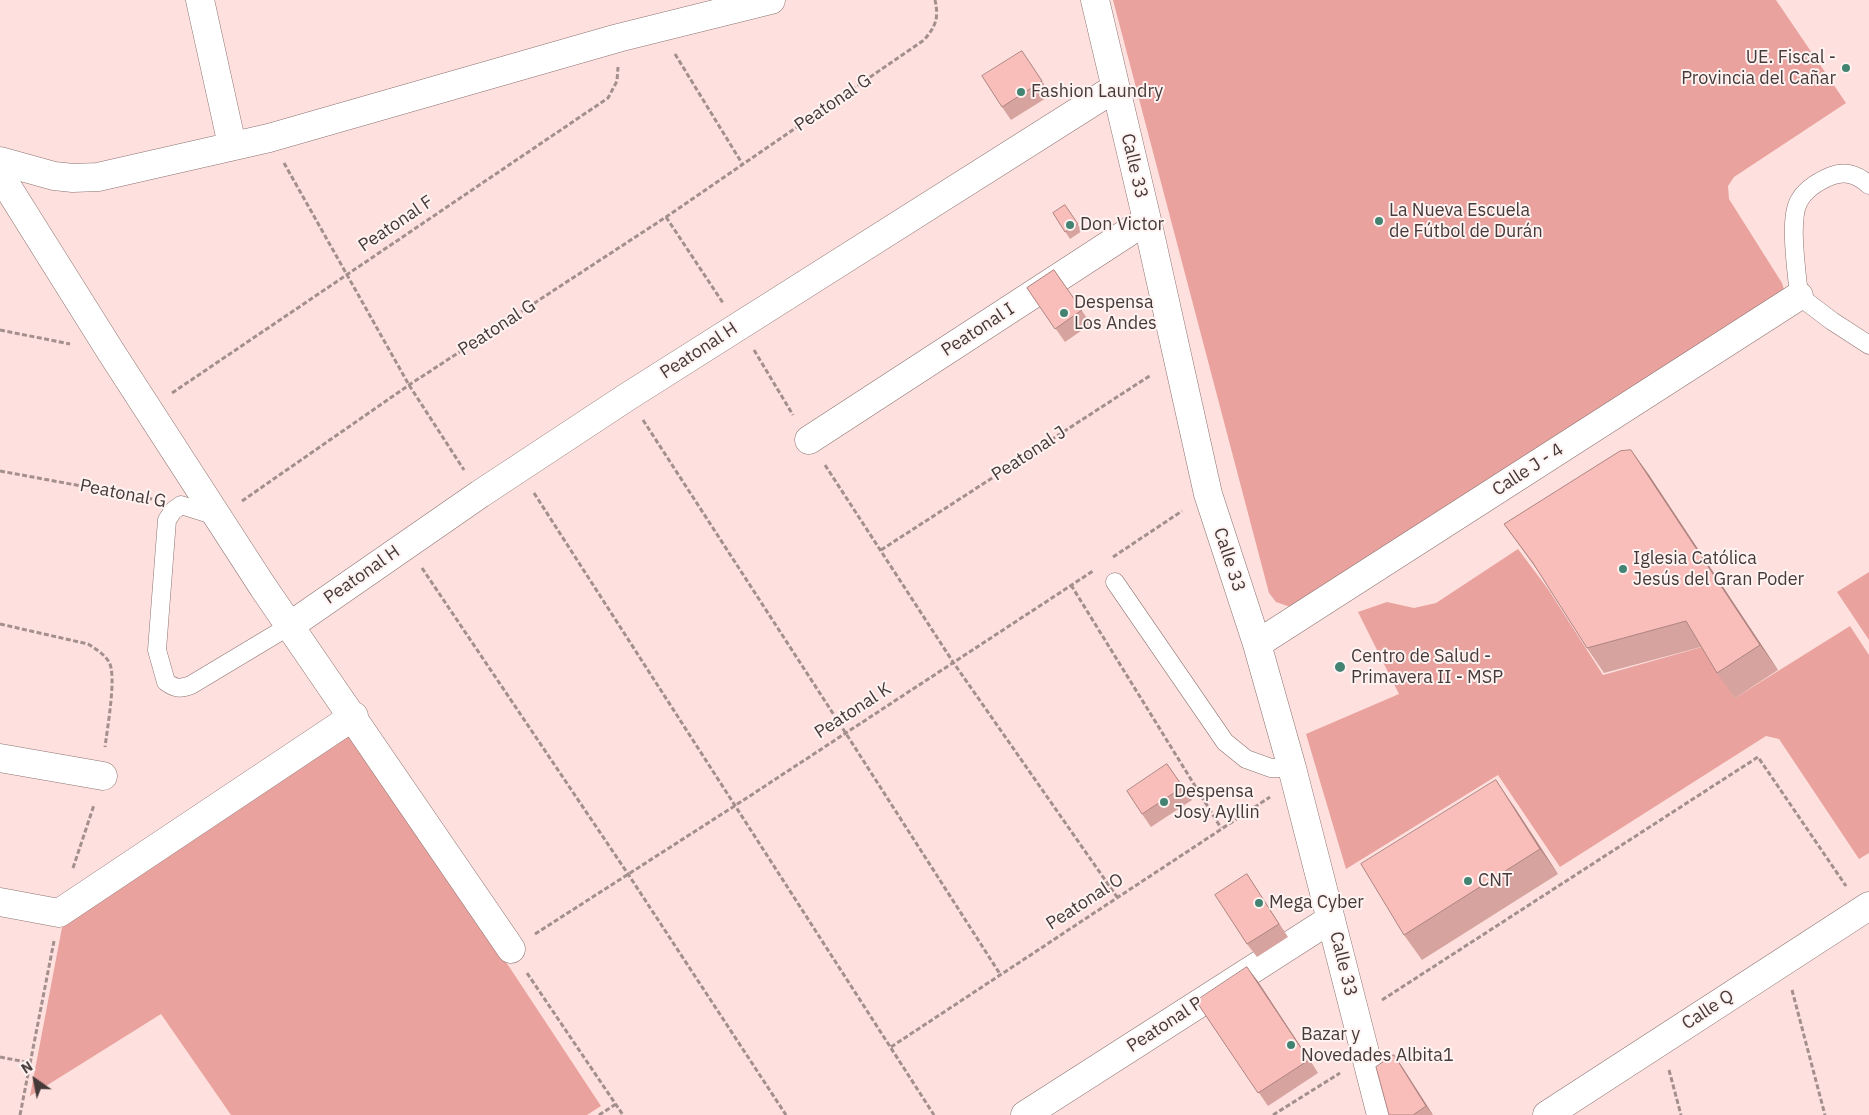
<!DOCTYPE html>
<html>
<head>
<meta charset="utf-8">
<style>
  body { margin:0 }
  #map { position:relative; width:1869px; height:1115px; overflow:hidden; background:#fee1de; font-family:"IBM Plex Sans",sans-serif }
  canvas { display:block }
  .north { position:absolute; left:10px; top:1055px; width:50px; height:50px; -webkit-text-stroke:4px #fff3f2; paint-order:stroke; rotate:327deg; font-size:14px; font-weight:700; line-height:20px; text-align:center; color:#453a39 }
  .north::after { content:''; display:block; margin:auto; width:18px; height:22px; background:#453a39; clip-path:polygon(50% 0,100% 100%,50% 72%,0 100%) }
</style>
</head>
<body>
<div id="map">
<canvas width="1869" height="1115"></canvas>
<div class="north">N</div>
</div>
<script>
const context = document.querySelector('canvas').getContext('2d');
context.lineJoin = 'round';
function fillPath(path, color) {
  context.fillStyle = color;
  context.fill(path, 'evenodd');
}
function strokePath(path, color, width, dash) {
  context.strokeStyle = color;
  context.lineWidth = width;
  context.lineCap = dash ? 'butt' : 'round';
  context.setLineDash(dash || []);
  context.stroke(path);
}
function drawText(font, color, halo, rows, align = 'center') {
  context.font = font + ' "IBM Plex Sans",sans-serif';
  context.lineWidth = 4;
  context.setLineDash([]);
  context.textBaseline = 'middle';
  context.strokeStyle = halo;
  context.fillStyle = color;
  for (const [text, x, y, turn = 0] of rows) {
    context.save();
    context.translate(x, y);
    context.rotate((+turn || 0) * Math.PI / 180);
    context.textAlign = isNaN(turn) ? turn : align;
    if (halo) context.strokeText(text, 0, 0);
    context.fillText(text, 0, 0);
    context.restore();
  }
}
fillPath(new Path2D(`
  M 1113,0 L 1776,0 L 1846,103 L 1734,177 L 1728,186 L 1729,199 L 1782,283 L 1785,293 L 1299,610 L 1276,602 L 1269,593 Z
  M 1518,549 L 1548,589 L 1603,675 L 1702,647 L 1735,698 L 1850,626 L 1869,655 L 1869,853 L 1859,859 L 1779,739 L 1766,736 L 1560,867 L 1498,775 L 1346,869 L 1306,734 L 1399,694 L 1358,612 L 1387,602 L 1414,608 L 1436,603 Z
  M 1869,572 L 1869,640 L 1837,592 Z
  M 351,727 L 601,1106 L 587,1115 L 231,1115 L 161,1014 L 30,1096 L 64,917 Z`), '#e9a29d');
const service = new Path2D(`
  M 1869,185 C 1858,175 1846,170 1831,176 C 1819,181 1804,190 1798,203 C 1789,222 1797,273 1799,296 L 1832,321 L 1869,345
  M 219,517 L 181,505 L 173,511 L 167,520 L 157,650 L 166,682 C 176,689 180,689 191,685 L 291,625
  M 1115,582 L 1225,742 L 1246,759 L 1271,768 L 1292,768`);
const minor = new Path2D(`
  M 200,0 L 232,145
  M 1095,0 L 1147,220 L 1208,494 L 1257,644 L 1292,768 L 1381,1115
  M 0,161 L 54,176 L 73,178 L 98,177 L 269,138 L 618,38 L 771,0
  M 0,175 L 111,352 L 263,587 L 511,949
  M 809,440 L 1147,220
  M 291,625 L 480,494 L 627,397 L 1115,88
  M 1257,644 L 1799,296
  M 0,758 L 103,776
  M 0,902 L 59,913 L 354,716
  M 1025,1115 L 1331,919
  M 1547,1115 L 1869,906`);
strokePath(service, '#8b7270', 19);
strokePath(minor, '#8b7270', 29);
strokePath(new Path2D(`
  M 675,54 L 743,165
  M 284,163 L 409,385 L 464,470
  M 666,217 L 723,303
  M 0,330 L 70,344
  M 754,350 L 793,415
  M 172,393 L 608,98 L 617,81 L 618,67
  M 643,420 L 845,732 L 1000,974
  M 825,465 L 953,662 L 1117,897
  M 0,471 L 152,499
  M 534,493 L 934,1115
  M 242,501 L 409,385 L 666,217 L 924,40 C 936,26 939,18 935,0
  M 881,550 L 1151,375
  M 1113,557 L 1182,511
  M 422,568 L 628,874 L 786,1115
  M 1071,585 L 1221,828
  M 0,624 L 88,644 C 96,649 104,654 109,662 C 117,675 107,730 105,747
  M 73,868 L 94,805
  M 535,934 L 736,805 L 1093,571
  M 527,973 L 623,1115
  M 1792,990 L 1825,1115
  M 1382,1000 L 1758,757 L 1846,886
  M 891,1047 L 1270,797
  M 0,1057 L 31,1063
  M 1669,1070 L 1681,1115
  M 20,1115 L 54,941
  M 599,1115 L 616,1104
  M 1273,1115 L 1340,1073`), '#a38f8d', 3, [5, 2.5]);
strokePath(service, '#fff', 18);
strokePath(minor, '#fff', 28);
fillPath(new Path2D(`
  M 1031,64 L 1051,95 L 1011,120 L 1002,107 Z
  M 1065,205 L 1082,231 L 1070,239 L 1053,213 Z
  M 1054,270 L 1091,324 L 1065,342 L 1027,288 Z
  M 1631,450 L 1649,475 L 1778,670 L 1735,698 L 1717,673 L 1701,647 L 1604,673 L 1587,648 L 1540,574 L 1504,524 Z
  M 1167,764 L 1192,800 L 1151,827 L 1142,814 Z
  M 1513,805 L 1558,874 L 1422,960 L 1404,935 Z
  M 1247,874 L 1288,937 L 1257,957 L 1247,944 Z
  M 1257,980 L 1318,1073 L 1268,1106 L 1196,1001 Z
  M 1394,1055 L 1403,1068 L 1433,1115 L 1389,1115 Z`), '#d6a39f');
fillPath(new Path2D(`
  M 1631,450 L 1649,475 L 1778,670 L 1760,645 Z
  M 1496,780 L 1513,805 L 1558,874 L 1540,849 Z
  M 1247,967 L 1257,980 L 1318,1073 L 1309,1060 Z
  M 1394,1055 L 1403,1068 L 1433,1115 L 1426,1106 Z`), '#ae8582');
const building = new Path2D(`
  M 1022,51 L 1042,81 L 1002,107 L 982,76 Z
  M 1065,205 L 1078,224 L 1065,232 L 1053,213 Z
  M 1054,270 L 1082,310 L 1055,329 L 1027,288 Z
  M 1631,450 L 1760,645 L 1717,673 L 1686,621 L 1587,648 L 1533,563 L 1504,524 L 1620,451 Z
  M 1167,764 L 1183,787 L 1142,814 L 1127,791 Z
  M 1496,780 L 1540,849 L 1404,935 L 1361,864 Z
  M 1247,874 L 1279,924 L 1247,944 L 1215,895 Z
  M 1247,967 L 1309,1060 L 1258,1093 L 1196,1001 Z
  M 1394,1055 L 1426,1106 L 1413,1115 L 1389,1115 L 1376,1067 Z`);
fillPath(building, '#f9beb9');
strokePath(building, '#ae8582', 1);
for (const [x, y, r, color] of [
  [1846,68,5,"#438372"],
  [1021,92,5,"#438372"],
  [1379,221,5,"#438372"],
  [1070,225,5,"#438372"],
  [1064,313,5,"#438372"],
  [1623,569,5,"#438372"],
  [1340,667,6,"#438372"],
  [1164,802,5,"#438372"],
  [1468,881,5,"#438372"],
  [1259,903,5,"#438372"],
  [1291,1045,5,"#438372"]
]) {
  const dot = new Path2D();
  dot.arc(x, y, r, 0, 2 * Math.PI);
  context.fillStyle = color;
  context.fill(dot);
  strokePath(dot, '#fff3f2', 2);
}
drawText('18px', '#453a39', '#fff3f2', [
  ["UE. Fiscal -",1836,58,"right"],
  ["Provincia del Cañar",1836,79,"right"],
  ["Fashion Laundry",1031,92],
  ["La Nueva Escuela",1389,211],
  ["de Fútbol de Durán",1389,232],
  ["Don Victor",1080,225],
  ["Despensa",1074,303],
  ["Los Andes",1074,324],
  ["Iglesia Católica",1633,559],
  ["Jesús del Gran Poder",1633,580],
  ["Centro de Salud -",1351,657],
  ["Primavera II - MSP",1351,678],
  ["Despensa",1174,792],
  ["Josy Ayllin",1174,813],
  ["CNT",1478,881],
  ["Mega Cyber",1269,903],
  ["Bazar y",1301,1035],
  ["Novedades Albita1",1301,1056]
], 'left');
drawText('18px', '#453a39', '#fff3f2', [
  ["Peatonal G",833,103,-34],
  ["Calle 33",1134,166,77],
  ["Peatonal F",396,224,-34],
  ["Peatonal G",497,328,-33],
  ["Peatonal I",978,330,-33],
  ["Peatonal H",699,351,-33],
  ["Peatonal J",1029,454,-33],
  ["Calle J - 4",1528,470,-33],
  ["Peatonal G",123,494,11],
  ["Calle 33",1229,560,72],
  ["Peatonal H",362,575,-35],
  ["Peatonal K",853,711,-33],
  ["Peatonal O",1085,902,-33],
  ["Calle 33",1343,964,76],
  ["Calle Q",1708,1010,-33],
  ["Peatonal P",1165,1025,-33]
]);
</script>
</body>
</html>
